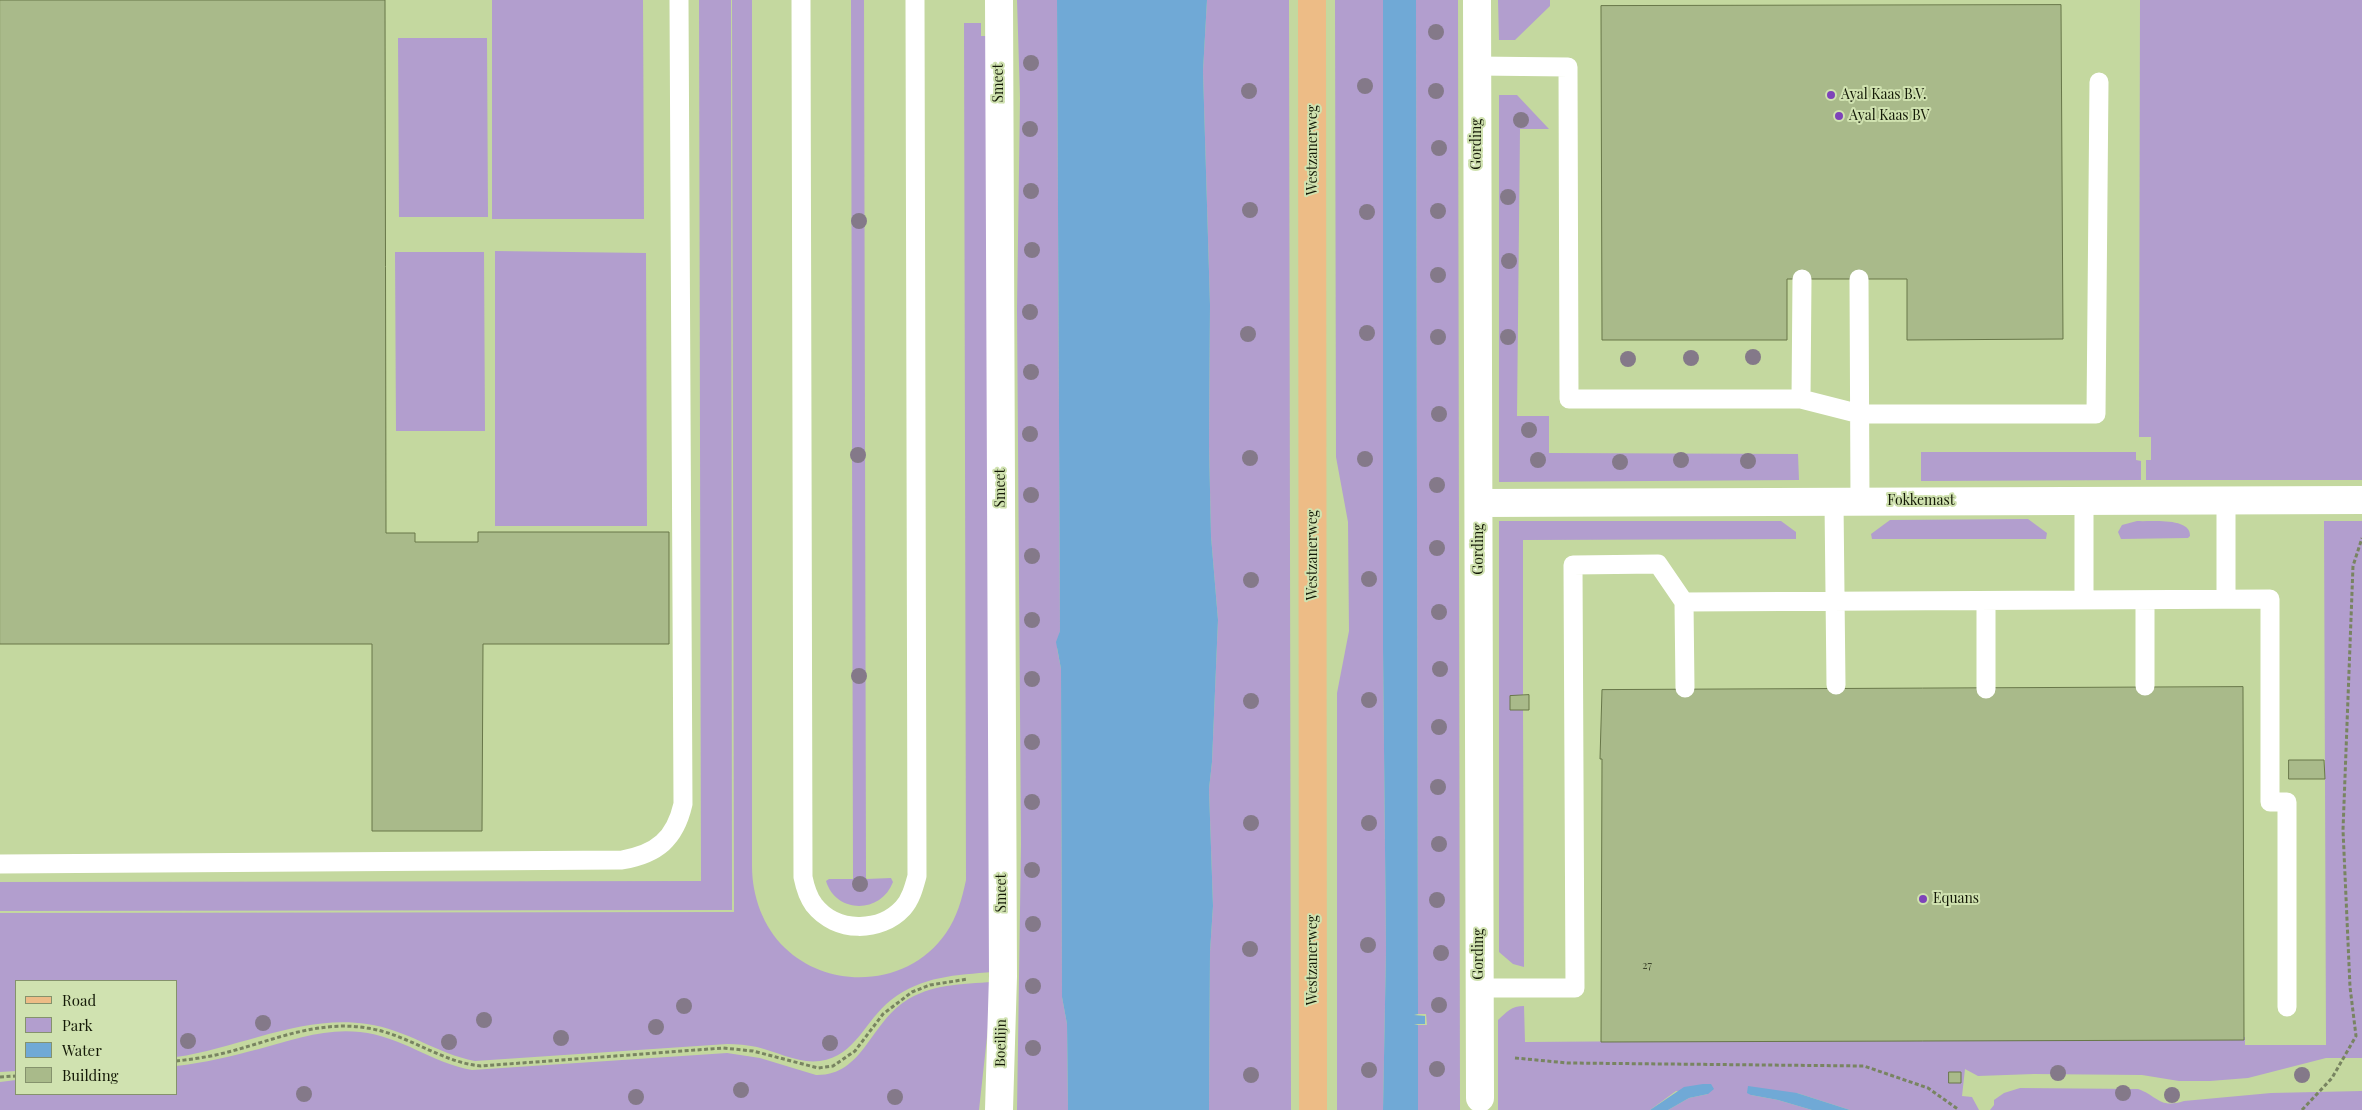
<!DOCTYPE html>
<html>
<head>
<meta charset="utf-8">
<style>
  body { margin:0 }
  #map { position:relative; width:2362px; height:1110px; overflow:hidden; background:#d0e2b0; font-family:"Playfair Display",serif }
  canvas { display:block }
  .legend { position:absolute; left:15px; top:980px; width:162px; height:115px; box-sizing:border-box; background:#d0e2b0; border:1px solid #85926c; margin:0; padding:6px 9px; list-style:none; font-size:15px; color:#141907 }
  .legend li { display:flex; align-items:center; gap:10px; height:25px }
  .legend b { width:25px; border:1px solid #85926c }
</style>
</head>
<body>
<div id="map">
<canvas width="2362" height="1110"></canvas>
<ul class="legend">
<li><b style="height:6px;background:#edbc86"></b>Road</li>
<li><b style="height:14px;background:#b29ece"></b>Park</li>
<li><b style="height:14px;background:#70a9d6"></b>Water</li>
<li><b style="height:14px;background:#a9ba8a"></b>Building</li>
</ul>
</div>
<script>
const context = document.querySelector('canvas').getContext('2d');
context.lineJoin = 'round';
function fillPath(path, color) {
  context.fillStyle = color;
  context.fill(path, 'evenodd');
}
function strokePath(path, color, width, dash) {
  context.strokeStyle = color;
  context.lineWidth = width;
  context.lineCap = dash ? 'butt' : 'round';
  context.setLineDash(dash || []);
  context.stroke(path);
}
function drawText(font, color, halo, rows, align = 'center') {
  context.font = font + ' "Playfair Display",serif';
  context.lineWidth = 4;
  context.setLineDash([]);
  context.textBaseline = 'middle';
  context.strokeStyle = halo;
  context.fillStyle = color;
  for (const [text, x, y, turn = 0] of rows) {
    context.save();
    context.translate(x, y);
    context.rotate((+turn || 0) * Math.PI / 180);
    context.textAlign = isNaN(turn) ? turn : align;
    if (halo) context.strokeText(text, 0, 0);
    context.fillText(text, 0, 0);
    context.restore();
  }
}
fillPath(new Path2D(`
  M 0,0 L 2362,0 L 2362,1110 L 0,1110 ZM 16,981 L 176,981 L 176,1094 L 16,1094 Z`), '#c4d89f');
fillPath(new Path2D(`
  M 492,0 L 643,0 L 644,219 L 492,219 Z
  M 699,0 L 731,0 L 732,910 L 0,911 L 0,882 L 701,881 Z
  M 732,0 L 752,0 L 752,866 C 752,896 763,927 785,948 C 831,992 910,986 946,933 C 957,917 962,899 966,880 L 964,23 L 981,23 L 981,36 L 995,36 L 993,972 C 956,975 922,976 891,1000 C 865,1020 856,1056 820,1061 C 799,1064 778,1052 757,1047 C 747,1045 737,1044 727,1044 L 475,1061 C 437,1054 406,1029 367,1024 C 303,1014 239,1048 176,1057 L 176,981 L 16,981 L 16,1071 L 0,1072 L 0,913 L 734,912 Z
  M 851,0 L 864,0 L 866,879 L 891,878 L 893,882 C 881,914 836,914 826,881 L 829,879 L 853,879 Z
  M 1017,0 L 1057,0 L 1060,631 L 1057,648 L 1061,669 L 1062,997 L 1067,1024 L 1068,1110 L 1017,1110 L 1021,844 L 1017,309 L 1020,98 Z
  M 1207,0 L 1289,0 L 1291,1110 L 1209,1110 L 1210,952 L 1213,906 L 1209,789 L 1212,762 L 1218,620 L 1211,536 L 1209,444 L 1210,305 L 1203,71 Z
  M 1335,0 L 1383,0 L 1383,649 L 1386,950 L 1383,1110 L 1337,1110 L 1337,693 L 1349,631 L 1348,522 L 1336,457 Z
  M 1416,0 L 1458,0 L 1460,1110 L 1418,1110 L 1418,1025 L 1427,1025 L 1426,1014 L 1418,1014 Z
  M 1498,0 L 1550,0 L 1550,6 L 1515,40 L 1499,40 Z
  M 2140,0 L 2362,0 L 2362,480 L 2146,480 L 2146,460 L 2151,460 L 2151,437 L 2139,437 Z
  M 398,38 L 487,38 L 488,217 L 399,217 Z
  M 1499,95 L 1517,95 L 1549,129 L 1520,129 L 1517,416 L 1549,416 L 1549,453 L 1798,454 L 1799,480 L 1499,482 Z
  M 495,251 L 646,253 L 647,526 L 495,526 Z
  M 395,252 L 484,252 L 485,431 L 396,431 Z
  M 1921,452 L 2136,452 L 2136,460 L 2141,461 L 2141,480 L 1921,481 Z
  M 2028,519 L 2047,533 L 2046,539 L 1872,539 L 1871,534 L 1890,520 Z
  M 1499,521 L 1781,521 L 1796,532 L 1796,539 L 1523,540 L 1523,695 L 1510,696 L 1510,710 L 1523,710 L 1524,967 L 1513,964 L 1499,952 Z
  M 2137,521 C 2150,522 2191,517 2190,536 L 2188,538 L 2121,539 L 2118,532 L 2122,525 Z
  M 2324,521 L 2362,521 L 2362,1058 L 2326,1058 L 2248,1078 L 2210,1081 L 2179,1081 L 2142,1075 L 2034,1074 L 1978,1076 L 1965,1069 L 1962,1096 L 1972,1097 L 1979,1110 L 1850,1110 L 1797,1093 L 1751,1095 L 1778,1100 L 1812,1110 L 1668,1110 L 1689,1098 L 1708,1094 L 1676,1091 L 1650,1110 L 1498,1110 L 1498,1020 C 1507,1012 1511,1006 1524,1006 L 1525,1042 L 2245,1037 L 2245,1045 L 2326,1045 Z
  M 993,982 L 979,1110 L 0,1110 L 0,1082 L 16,1080 L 16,1094 L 176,1094 L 176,1066 C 204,1063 232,1056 259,1049 C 292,1040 325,1028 360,1032 C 401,1036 432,1063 472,1070 L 727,1053 L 760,1058 L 816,1075 C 862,1076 869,1026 904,1002 C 930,984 962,984 993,982 Z
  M 2020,1088 L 2138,1089 C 2158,1096 2159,1109 2184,1101 L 2271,1093 L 2362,1091 L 2362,1110 L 1990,1110 L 1994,1105 L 1994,1100 L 2004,1093 Z`), '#b29ece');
fillPath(new Path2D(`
  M 1057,0 L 1207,0 L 1203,71 L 1210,305 L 1209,444 L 1211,536 L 1218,620 L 1212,762 L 1209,789 L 1213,906 L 1210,952 L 1209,1110 L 1068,1110 L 1067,1024 L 1062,997 L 1061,669 L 1056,642 L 1060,631 Z
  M 1383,0 L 1416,0 L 1418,1003 L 1418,1014 L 1414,1015 L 1425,1016 L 1425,1024 L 1414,1024 L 1418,1025 L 1418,1110 L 1383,1110 L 1386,950 L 1383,649 Z
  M 1703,1084 L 1711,1084 L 1714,1089 L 1708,1094 L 1689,1098 L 1668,1110 L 1650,1110 L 1684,1087 Z
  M 1748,1086 L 1797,1093 L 1850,1110 L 1812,1110 L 1778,1100 L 1751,1095 L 1747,1093 Z`), '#70a9d6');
const building = new Path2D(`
  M 0,0 L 385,0 L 386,533 L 415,533 L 415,542 L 478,542 L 478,532 L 669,532 L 669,644 L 483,644 L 482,831 L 372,831 L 372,644 L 0,644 Z
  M 2061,5 L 2063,339 L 1907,340 L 1907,279 L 1787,279 L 1787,340 L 1602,340 L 1601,6 Z
  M 2243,687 L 2244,1040 L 1601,1042 L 1602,759 L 1600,759 L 1602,690 Z
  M 1529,695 L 1529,710 L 1510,710 L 1510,696 Z
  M 2289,760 L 2324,760 L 2325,779 L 2289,779 Z
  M 1949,1072 L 1961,1072 L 1961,1083 L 1949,1083 Z`);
fillPath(building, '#a9ba8a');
strokePath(building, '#687749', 1);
strokePath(new Path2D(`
  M 1515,1058 L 1568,1063 L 1864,1066 L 1928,1088 L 1959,1110
  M 176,1061 C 195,1059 214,1056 232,1051 C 276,1039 320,1020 367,1028 C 408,1034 440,1062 481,1066 L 723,1048 L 753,1051 L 818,1068 L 833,1066 L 855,1051 L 883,1014 L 912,992 L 930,985 L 968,979
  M 0,1077 L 16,1076
  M 2302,1110 L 2332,1078 L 2356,1036 L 2350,987 L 2343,830 L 2353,566 L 2362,538`), '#788461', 3, [4, 2.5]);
strokePath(new Path2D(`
  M 801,0 L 803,877 C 805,887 808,897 814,905 C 836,933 880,933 903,908 C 911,899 914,887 917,876 L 915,0
  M 1477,66 L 1568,67 L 1569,399 L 1801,399 L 1860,414 L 2096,414 L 2099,82
  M 1859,279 L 1860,502
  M 1801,399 L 1802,279
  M 2226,500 L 2226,599
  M 1834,502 L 1836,685
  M 2084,600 L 2084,501
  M 1684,602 L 2270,599 L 2270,802 L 2287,802 L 2287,1007
  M 2145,686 L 2145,600
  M 1986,689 L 1986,601
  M 0,864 L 622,860 C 657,854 675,839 683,804 L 679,0
  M 1480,988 L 1575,988 L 1573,565 L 1658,564 L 1684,602 L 1685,688`), '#fff', 19);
strokePath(new Path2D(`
  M 999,0 L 1003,976 L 999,1110
  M 1477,0 L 1480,1098
  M 1479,503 L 2362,500`), '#fff', 28);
strokePath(new Path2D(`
  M 1312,0 L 1313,1110`), '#edbc86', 28);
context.fillStyle = '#847989';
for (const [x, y] of [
  [1436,32],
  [1031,63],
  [1365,86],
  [1249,91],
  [1436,91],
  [1521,120],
  [1030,129],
  [1439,148],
  [1031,191],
  [1508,197],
  [1250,210],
  [1438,211],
  [1367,212],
  [859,221],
  [1032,250],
  [1509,261],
  [1438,275],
  [1030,312],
  [1367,333],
  [1248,334],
  [1438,337],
  [1508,337],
  [1753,357],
  [1691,358],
  [1628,359],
  [1031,372],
  [1439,414],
  [1529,430],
  [1030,434],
  [858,455],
  [1250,458],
  [1365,459],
  [1538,460],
  [1681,460],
  [1748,461],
  [1620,462],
  [1437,485],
  [1031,495],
  [1437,548],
  [1032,556],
  [1369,579],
  [1251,580],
  [1439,612],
  [1032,620],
  [1440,669],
  [859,676],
  [1032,679],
  [1369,700],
  [1251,701],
  [1439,727],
  [1032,742],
  [1438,787],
  [1032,802],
  [1251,823],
  [1369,823],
  [1439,844],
  [1032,870],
  [860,884],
  [1437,900],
  [1033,924],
  [1368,945],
  [1250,949],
  [1441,953],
  [1033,986],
  [1439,1005],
  [684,1006],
  [484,1020],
  [263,1023],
  [656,1027],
  [561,1038],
  [188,1041],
  [449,1042],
  [830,1043],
  [1033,1048],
  [1437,1069],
  [1369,1070],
  [2058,1073],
  [1251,1075],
  [2302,1075],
  [741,1090],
  [2123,1093],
  [304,1094],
  [2172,1095],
  [636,1097],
  [895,1097]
]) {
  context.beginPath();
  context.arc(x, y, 8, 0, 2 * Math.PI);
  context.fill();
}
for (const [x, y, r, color] of [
  [1831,95,5,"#7e43b9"],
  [1839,116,5,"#7e43b9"],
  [1923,899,5,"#7e43b9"]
]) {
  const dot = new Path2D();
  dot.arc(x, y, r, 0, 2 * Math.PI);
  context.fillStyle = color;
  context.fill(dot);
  strokePath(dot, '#d0e2b0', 2);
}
drawText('11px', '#394128', null, [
  ["27",1647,966]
]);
drawText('14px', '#141907', '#d0e2b0', [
  ["Smeet",999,83,-90],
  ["Gording",1477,144,-90],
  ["Westzanerweg",1313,150,-90],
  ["Smeet",1001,488,-90],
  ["Fokkemast",1921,501],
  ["Gording",1479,549,-90],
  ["Westzanerweg",1313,555,-90],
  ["Smeet",1002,893,-90],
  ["Gording",1479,954,-90],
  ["Westzanerweg",1313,960,-90],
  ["Boeilijn",1001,1043,-89]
]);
drawText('14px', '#141907', '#d0e2b0', [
  ["Ayal Kaas B.V.",1841,95],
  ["Ayal Kaas BV",1849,116],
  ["Equans",1933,899]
], 'left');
</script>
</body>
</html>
